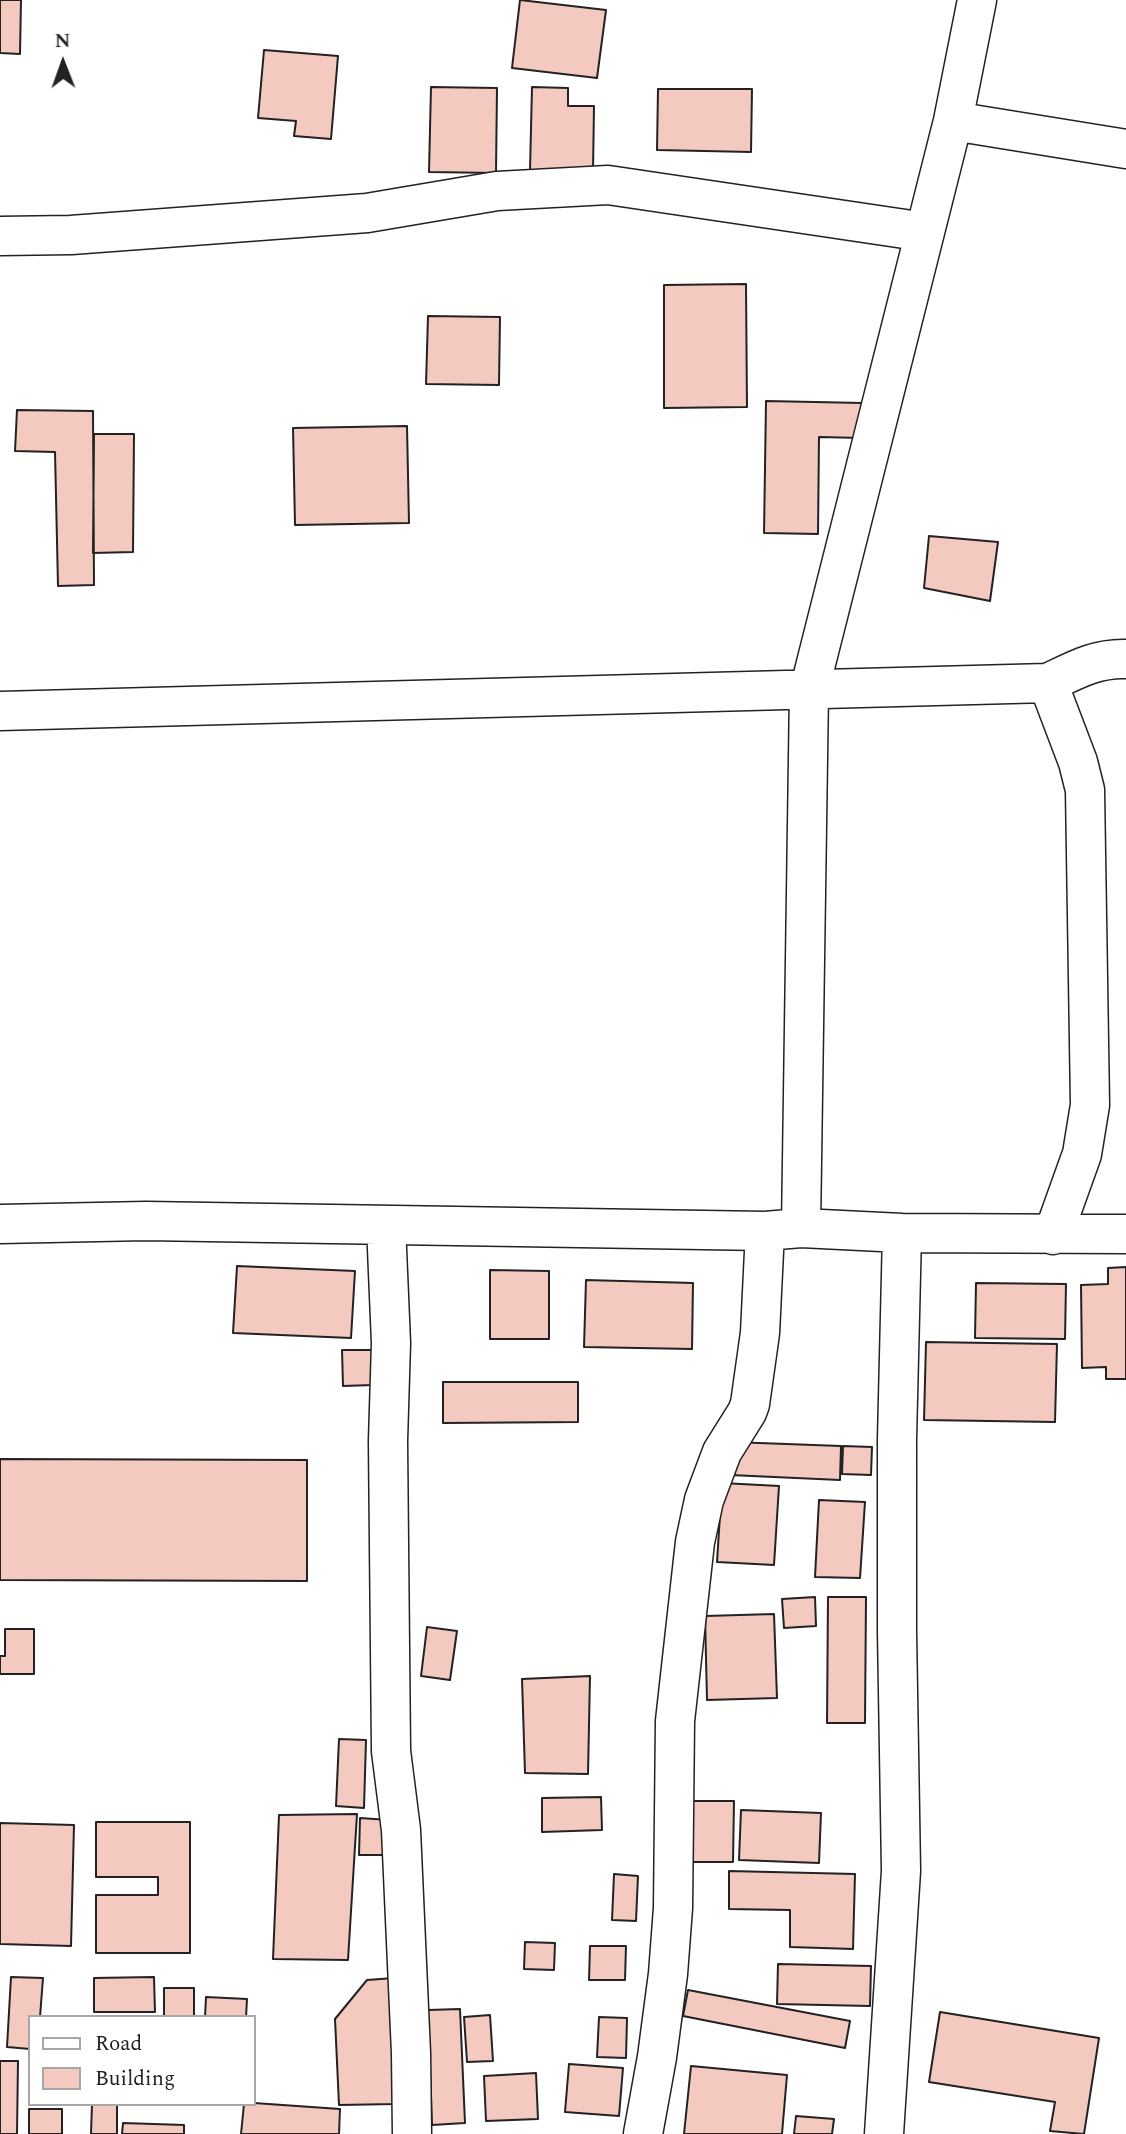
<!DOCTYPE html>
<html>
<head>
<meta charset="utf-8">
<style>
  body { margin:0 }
  #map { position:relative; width:1126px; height:2134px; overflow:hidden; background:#fff; font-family:Spectral,serif }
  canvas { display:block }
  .legend { position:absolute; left:28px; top:2015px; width:228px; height:91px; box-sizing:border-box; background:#fff; border:2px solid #a7a7a7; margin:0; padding:9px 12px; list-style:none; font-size:21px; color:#222 }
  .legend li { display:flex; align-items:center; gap:14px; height:35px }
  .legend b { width:35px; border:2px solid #a7a7a7 }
  .north { position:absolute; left:28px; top:28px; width:70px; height:70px; -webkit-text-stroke:5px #fff; paint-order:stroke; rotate:359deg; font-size:19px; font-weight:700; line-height:28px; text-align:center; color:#222 }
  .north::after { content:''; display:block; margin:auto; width:24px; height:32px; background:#222; clip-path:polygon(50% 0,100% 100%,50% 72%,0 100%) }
</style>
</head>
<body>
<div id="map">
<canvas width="1126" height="2134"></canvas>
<ul class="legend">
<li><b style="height:9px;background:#fff"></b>Road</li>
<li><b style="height:19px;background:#f3c9c0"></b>Building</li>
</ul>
<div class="north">N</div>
</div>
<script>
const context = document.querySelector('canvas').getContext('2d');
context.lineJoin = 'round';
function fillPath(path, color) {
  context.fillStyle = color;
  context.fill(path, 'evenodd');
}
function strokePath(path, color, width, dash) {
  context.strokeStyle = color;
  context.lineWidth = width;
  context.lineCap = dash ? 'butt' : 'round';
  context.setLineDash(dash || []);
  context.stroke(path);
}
const building = new Path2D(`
  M 0,0 L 21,0 L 20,54 L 0,53 Z
  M 520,0 L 606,10 L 597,78 L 512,68 Z
  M 264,50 L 338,56 L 331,139 L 294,136 L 296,121 L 258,118 Z
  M 431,87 L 497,88 L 496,173 L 429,172 Z
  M 532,87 L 568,88 L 568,106 L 594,106 L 593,171 L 530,170 Z
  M 658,89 L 752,89 L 751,152 L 657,150 Z
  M 746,284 L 747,407 L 664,408 L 664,285 Z
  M 428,316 L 500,317 L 499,385 L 426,384 Z
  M 766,401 L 863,403 L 862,438 L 819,437 L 818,534 L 764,533 Z
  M 17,410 L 93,411 L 94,585 L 58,586 L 55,452 L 15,451 Z
  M 407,426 L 409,523 L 295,525 L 293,428 Z
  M 94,434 L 134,434 L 133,552 L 93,553 Z
  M 929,536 L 998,542 L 990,601 L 924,588 Z
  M 237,1266 L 355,1271 L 351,1338 L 233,1333 Z
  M 1126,1267 L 1126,1379 L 1106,1379 L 1106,1367 L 1082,1368 L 1081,1285 L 1108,1284 L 1108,1268 Z
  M 490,1270 L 549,1271 L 549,1339 L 490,1339 Z
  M 586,1280 L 693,1283 L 692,1349 L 584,1347 Z
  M 976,1283 L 1066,1284 L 1065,1339 L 975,1338 Z
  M 926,1342 L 1057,1344 L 1055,1422 L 924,1420 Z
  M 342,1350 L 373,1350 L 373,1385 L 343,1386 Z
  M 443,1382 L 578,1382 L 578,1422 L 443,1423 Z
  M 732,1442 L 841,1446 L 840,1480 L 730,1475 Z
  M 843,1446 L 872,1447 L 871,1475 L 842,1474 Z
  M 0,1459 L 307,1460 L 307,1581 L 0,1580 Z
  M 722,1483 L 779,1486 L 774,1565 L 717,1562 Z
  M 819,1500 L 865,1502 L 860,1578 L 815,1577 Z
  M 815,1597 L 816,1626 L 784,1628 L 782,1599 Z
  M 828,1597 L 866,1597 L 865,1723 L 827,1723 Z
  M 774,1614 L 777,1698 L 707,1700 L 705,1616 Z
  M 427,1627 L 457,1631 L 450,1680 L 421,1676 Z
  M 5,1629 L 34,1629 L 34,1674 L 0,1674 L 0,1656 L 5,1656 Z
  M 590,1676 L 588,1774 L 525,1773 L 522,1679 Z
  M 339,1739 L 366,1740 L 364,1808 L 336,1806 Z
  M 601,1797 L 602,1830 L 542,1832 L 542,1798 Z
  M 691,1801 L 734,1801 L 733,1862 L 691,1862 Z
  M 741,1810 L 821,1813 L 819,1863 L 739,1860 Z
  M 357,1814 L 348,1960 L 273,1959 L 279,1815 Z
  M 360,1818 L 389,1820 L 387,1855 L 359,1855 Z
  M 96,1822 L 190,1822 L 190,1953 L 96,1953 L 96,1895 L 158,1895 L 158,1877 L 96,1877 Z
  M 0,1823 L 74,1825 L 71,1946 L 0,1944 Z
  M 729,1871 L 855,1874 L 853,1949 L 790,1947 L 790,1910 L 729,1909 Z
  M 614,1874 L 638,1876 L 636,1921 L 612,1920 Z
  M 525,1942 L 555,1943 L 554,1970 L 524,1969 Z
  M 590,1946 L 626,1946 L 625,1980 L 589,1980 Z
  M 778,1964 L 871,1966 L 870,2006 L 777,2004 Z
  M 11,1977 L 43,1978 L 40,2017 L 30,2017 L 30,2049 L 7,2047 Z
  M 154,1977 L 155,2012 L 94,2012 L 94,1978 Z
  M 394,1978 L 396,2104 L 339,2105 L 335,2019 L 367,1980 Z
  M 164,1988 L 194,1988 L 194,2017 L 164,2017 Z
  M 688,1990 L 850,2021 L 845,2048 L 683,2016 Z
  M 206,1997 L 247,1999 L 246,2017 L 205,2017 Z
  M 460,2009 L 465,2123 L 432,2125 L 428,2010 Z
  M 940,2012 L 1099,2038 L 1084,2134 L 1050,2131 L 1055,2102 L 929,2082 Z
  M 490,2015 L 493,2061 L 467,2062 L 464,2017 Z
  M 599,2017 L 627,2018 L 626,2058 L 597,2057 Z
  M 0,2061 L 18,2061 L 17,2134 L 0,2134 Z
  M 569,2064 L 623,2068 L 619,2116 L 565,2112 Z
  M 691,2066 L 787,2075 L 782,2134 L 684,2134 Z
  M 536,2073 L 538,2119 L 486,2121 L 484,2076 Z
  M 254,2103 L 340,2109 L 339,2134 L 241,2134 L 244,2104 L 254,2104 Z
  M 92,2104 L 117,2104 L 117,2134 L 91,2134 Z
  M 29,2109 L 62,2109 L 62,2134 L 29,2134 Z
  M 796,2116 L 834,2119 L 832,2134 L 794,2134 Z
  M 123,2123 L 184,2125 L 184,2134 L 122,2134 Z`);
fillPath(building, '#f3c9c0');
strokePath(building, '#222', 2);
const minor = new Path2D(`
  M 953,121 L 1126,149
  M 0,236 L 71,235 L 367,213 L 497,191 L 608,185 L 925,232
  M 1048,683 L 1078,762 L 1085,790 L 1090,1105 L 1082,1154 L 1053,1235
  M 0,711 L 1048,683 C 1075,670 1096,658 1126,659
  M 0,1224 L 146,1221 L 765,1231 L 801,1228 L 902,1233 L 1126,1234
  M 386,1225 L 391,1343 L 388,1441 L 391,1751 L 401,1830 L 411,2053 L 412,2134
  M 801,1228 L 809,691 L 953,121 L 977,0
  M 643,2134 L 657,2057 L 668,1974 L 673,1908 L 675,1721 L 695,1542 L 704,1500 L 722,1452 L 747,1412 L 750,1404 L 760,1333 L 765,1231
  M 884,2134 L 901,1871 L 897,1631 L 897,1439 L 902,1233`);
strokePath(minor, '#222', 41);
strokePath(minor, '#fff', 38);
</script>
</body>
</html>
